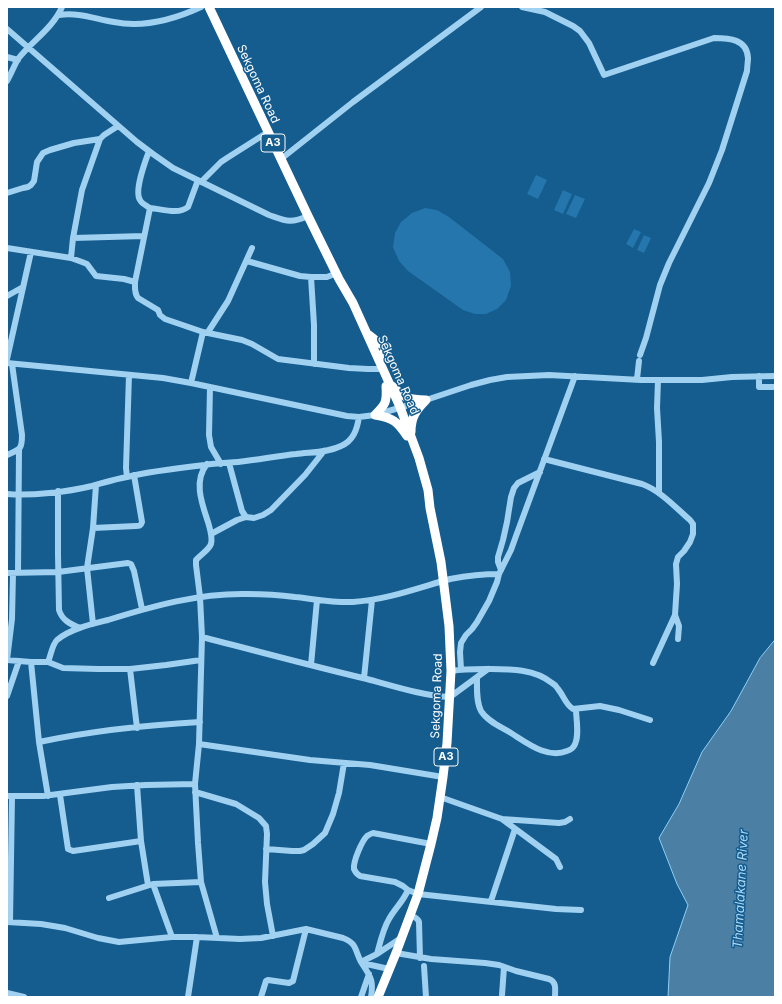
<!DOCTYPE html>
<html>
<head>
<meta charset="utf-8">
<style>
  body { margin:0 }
  #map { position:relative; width:782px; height:1004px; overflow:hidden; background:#155c8f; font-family:Inter,sans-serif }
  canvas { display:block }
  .frame { position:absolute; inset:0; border:8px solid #fff; pointer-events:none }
</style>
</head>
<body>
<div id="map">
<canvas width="782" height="1004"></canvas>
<div class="frame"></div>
</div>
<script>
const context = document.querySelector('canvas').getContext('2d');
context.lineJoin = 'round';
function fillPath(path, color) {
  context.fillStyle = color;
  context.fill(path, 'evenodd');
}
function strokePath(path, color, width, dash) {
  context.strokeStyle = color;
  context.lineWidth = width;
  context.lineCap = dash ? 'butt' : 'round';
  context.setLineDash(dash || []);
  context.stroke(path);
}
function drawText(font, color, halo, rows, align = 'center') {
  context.font = font + ' Inter,sans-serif';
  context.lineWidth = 3;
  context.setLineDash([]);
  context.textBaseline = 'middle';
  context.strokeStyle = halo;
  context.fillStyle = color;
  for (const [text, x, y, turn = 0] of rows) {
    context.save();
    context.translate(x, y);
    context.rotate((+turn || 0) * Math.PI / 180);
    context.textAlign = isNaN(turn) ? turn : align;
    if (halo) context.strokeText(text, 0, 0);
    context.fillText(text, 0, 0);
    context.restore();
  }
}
fillPath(new Path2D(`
  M 536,175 L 547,180 L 538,199 L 527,194 Z
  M 563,190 L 572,194 L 563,214 L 554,210 Z
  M 575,195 L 585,199 L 576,218 L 566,214 Z
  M 425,208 L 437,210 L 449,217 L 503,259 L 510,272 L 511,286 L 506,300 L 497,309 L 486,314 L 475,314 L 463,310 L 408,271 L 399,261 L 393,247 L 395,233 L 401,222 L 412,213 Z
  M 634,229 L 641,232 L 633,248 L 626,244 Z
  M 644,235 L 651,238 L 644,253 L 637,250 Z`), '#2476ac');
const water = new Path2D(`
  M 775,640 L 775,997 L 668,997 L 670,957 L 688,905 L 677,884 L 659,838 L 679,804 L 702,752 L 731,711 L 760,658 Z`);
fillPath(water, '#4b7fa3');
strokePath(water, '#92cef4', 1);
strokePath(new Path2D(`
  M 522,7 L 545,12 L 573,26 L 580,31 L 589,43 L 604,75 L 714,38 C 729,38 747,39 748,58 C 748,62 747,67 747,71 L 722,150 L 709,183 L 669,263 L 660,285 L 646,338 L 640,355
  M 59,15 C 79,12 95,19 114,22 C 144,28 173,20 201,7
  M 7,29 L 137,142 L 153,154 L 173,168 L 269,215 C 286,221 290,224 308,216
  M 7,57 L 18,60
  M 7,81 C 11,74 14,66 18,59 C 32,41 53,28 62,7
  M 149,151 C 145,162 134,191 140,200 C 142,204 147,206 150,208
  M 281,159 L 353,102 L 481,7
  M 198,180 L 188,207 C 178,215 162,209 150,208 L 135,282 C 135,287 134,293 138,298 L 158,310 L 160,315 L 165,319 L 203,332 L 242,340 L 252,344 L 278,359 L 349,368 L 368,369 L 378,369
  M 201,182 L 221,162 L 227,158 L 268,132
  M 7,193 L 23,188 L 28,187 L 31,185 L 34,181 L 37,162 L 43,153 L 50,150 L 74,143 L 100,139
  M 73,238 L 144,236
  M 7,248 L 71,258 L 82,262 L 87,264 L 96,276 L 124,279 L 135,282
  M 71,258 L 73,238 L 82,190 L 100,139 L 104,135 L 118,126
  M 247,261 L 300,276 L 311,277 L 327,277 L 337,273
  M 311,277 L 314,325 L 314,364
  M 7,296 L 23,287
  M 208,332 L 228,301 L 252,248
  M 7,359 L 31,252
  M 7,363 L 163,378 L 191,383 L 347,416 L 359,417 L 375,415 L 426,400 L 471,385 L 490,380 L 507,377 L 549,375 L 641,380 L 702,380 L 732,377 L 775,376
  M 759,376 L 759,387 L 775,387
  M 637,379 L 639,361
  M 658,380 L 657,408 L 659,442 L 659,492
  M 191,383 L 203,332
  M 210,387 L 209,435 L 211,447 L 221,464
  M 7,455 C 20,449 22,450 22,435 L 12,364
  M 544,459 L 642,484 C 661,491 675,507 690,520 L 693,524 L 693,534 L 690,542 L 684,551 L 678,557 L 676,564 L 677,584 L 675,615 L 653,663
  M 229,463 L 242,511 L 246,517 L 254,518 L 263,515 L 271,510 L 305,475 L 324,451
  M 207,464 C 193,481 202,504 208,522 C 210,529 213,537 211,544 C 208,551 201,554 196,560 L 196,565 L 200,597 L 202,637 L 199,744 L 195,784 L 198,843 L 201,882 L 217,938
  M 127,477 L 126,468 L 129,375
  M 58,491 L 58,554 L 59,610 C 62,620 70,624 80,628
  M 7,494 C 32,496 67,492 92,486 C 103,483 115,479 127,477 C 152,471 179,468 205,465 C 216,463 227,463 238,462 C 258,460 277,456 296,454 C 310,452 327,453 341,446 C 353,441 357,430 359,417
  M 93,528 L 136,526 C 139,526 141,526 142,522 L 134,475
  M 211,534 L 237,520 L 246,517
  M 501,570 L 498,562 L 498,557 L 503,540 L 507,522 L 511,497 L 514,488 L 518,483 L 540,472
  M 7,573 L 58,572 L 128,563 L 131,564 L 134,571 L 142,609
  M 18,573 L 19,450
  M 675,615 L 679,626 L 678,639
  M 93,624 L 87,568 L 93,528 L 96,485
  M 202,637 C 257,651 312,666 367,679 C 393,686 424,696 450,697 L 488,669
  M 7,660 L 31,662 L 48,662 C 51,655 52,645 57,640 C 70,629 92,624 108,620 C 153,606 199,593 247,594 C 263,594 280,595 295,597 C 315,599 333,603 353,602 C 386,600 418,588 450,579 C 466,576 482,574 499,574
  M 7,660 L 12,619 L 13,573
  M 31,662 L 39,742 L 48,796
  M 48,662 L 63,668 L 98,669 L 130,669 L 166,665 L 201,660
  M 311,665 L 317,600
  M 130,669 L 137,728
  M 461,669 L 460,652 L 461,643 L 466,635 L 472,629 L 477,622 L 489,601 L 497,582 L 499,574 L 511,550 L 516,536 L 575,376
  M 451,671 C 463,669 474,669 486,669 C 507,669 534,668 552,683 C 554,684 557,687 558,689 C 564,696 565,704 573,709 L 600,706 L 619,710 L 650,720
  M 477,677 C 477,688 476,701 481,711 C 487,721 501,727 511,733 C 527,743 547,759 567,751 C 570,750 573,748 574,746 C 580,737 576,719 576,709
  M 364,678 L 372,600
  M 7,696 L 19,661
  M 39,742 C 91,731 147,725 200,722
  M 199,744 L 310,760 L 370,765 L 443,777
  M 137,785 L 141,841
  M 195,792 L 236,804 L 259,818 L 266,826 L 267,834 L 265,882 L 267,904 L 273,936
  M 60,795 L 68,849 L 73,851 L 80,850 L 141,841 L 148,885
  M 7,796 L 43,796 L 112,787 L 146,785 L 195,784
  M 440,797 L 502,819 L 559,823 L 565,822 L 570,819
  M 502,819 L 552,856 L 556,859 L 560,867
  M 431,844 L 373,833 C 370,834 370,834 367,836 C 362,841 353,861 354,869 C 355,872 357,874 360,876 L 395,882 L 403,886 L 408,890 L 418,894 L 556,909 L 581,910
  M 266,849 L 292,851 L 300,851 L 304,850 L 313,844 L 325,833 L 333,814 L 339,793 L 344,763
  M 153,884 L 172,937
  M 109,898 L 153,884 L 201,882
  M 491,901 L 515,829
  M 410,915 C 414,917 418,918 419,922 L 420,958
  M 7,922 L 41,924 L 65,928 L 98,938 L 119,942 L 172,937 L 197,937 L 240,939 L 261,938 L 306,929 L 343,938 C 357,943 355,951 361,962 C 370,976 374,979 371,997
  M 10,922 L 12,797
  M 396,953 L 431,959 L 485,963 L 499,965 L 516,971 L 549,979 C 557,982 555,990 555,997
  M 377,954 C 380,943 383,929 389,919 C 395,908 403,902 408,890
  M 361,962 L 377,954 L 401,938
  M 362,963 L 389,969
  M 424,966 L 426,997
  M 7,993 L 24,997
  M 502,995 L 504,967
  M 188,997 L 197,937
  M 261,997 L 266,981 L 268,980 L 289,983 L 293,981 L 306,929
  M 361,997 L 369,974`), '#a0d1f1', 6);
strokePath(new Path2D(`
  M 209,7 L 308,216 L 339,279 L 353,303 L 400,407 L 419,458 L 428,490 L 430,508 L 441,562 L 449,626 L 451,671 L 447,743 L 443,777 L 437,818 L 431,844 L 418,894 L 396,953 L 378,997
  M 369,335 L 379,343 L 387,347 L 383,354 L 381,362
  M 392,386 C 405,398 408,400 426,400
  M 375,415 C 393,418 397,421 407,436
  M 375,415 C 386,404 387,402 386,386
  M 411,432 C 411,417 416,410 426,400`), '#fff', 9);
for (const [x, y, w] of [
  [273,143,24],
  [446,757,24]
]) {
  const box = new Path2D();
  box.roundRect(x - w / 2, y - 9, w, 18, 3);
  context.fillStyle = '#155c8f';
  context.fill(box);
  strokePath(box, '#fff', 1);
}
drawText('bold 11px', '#fff', null, [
  ["A3",273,143],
  ["A3",446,757]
]);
drawText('12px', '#fff', '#155c8f', [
  ["Sekgoma Road",258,84,65],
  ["Sekgoma Road",398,375,66],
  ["Sekgoma Road",437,696,-88]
]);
drawText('italic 13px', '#acdaf8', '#155c8f', [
  ["Thamalakane River",741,889,-87]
]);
</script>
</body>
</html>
